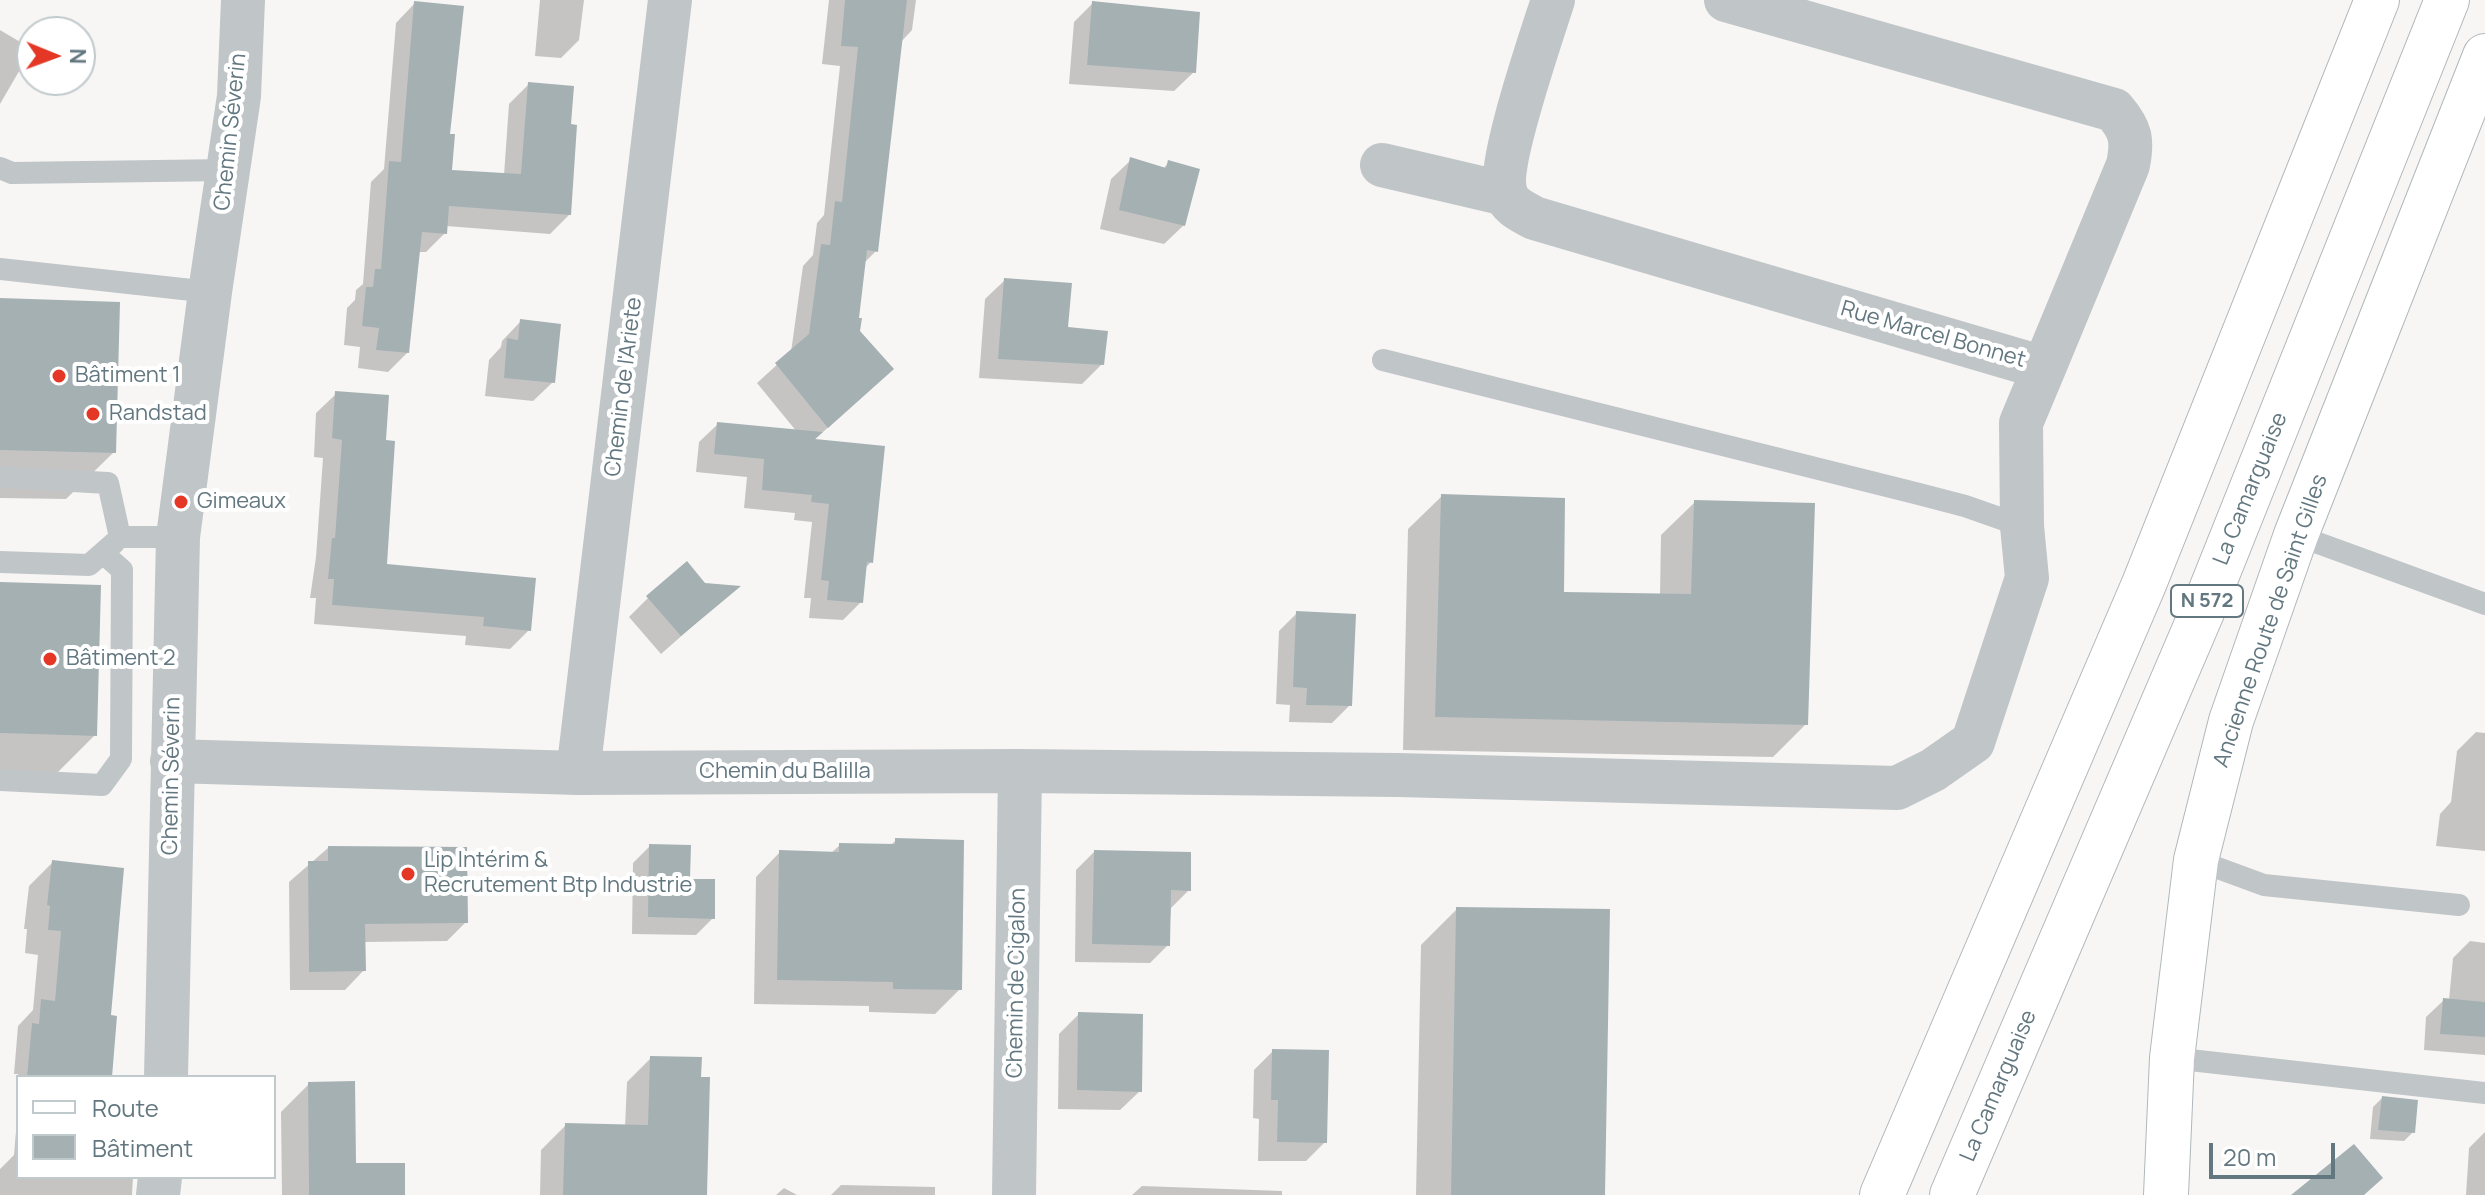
<!DOCTYPE html>
<html>
<head>
<meta charset="utf-8">
<style>
  body { margin:0 }
  #map { position:relative; width:2485px; height:1195px; overflow:hidden; background:#f7f6f4; font-family:Manrope,sans-serif }
  canvas { display:block }
  .legend { position:absolute; left:16px; top:1075px; width:260px; height:104px; box-sizing:border-box; background:#fff; border:2px solid #c0c9cc; margin:0; padding:10px 14px; list-style:none; font-size:24px; color:#62777f }
  .legend li { display:flex; align-items:center; gap:16px; height:40px }
  .legend b { width:40px; border:2px solid #c0c9cc }
  .north { position:absolute; left:16px; top:16px; width:80px; height:80px; box-sizing:border-box; background:#fff; border:2px solid #c0c9cc; border-radius:50%; rotate:91deg; font-size:22px; font-weight:700; line-height:32px; text-align:center; color:#62777f }
  .north::after { content:''; display:block; margin:auto; width:28px; height:36px; background:#e43726; clip-path:polygon(50% 0,100% 100%,50% 72%,0 100%) }
  .scale { position:absolute; left:2209px; top:1143px; width:126px; height:36px; box-sizing:border-box; border:4px solid #62777f; border-top:0; padding-left:10px; font-size:24px; line-height:28px; white-space:nowrap; color:#62777f; -webkit-text-stroke:6px #fff; paint-order:stroke }
</style>
</head>
<body>
<div id="map">
<canvas width="2485" height="1195"></canvas>
<ul class="legend">
<li><b style="height:10px;background:#fff"></b>Route</li>
<li><b style="height:22px;background:#a5b0b3"></b>Bâtiment</li>
</ul>
<div class="north">N</div>
<div class="scale">20 m</div>
</div>
<script>
const context = document.querySelector('canvas').getContext('2d');
context.lineJoin = 'round';
function fillPath(path, color) {
  context.fillStyle = color;
  context.fill(path, 'evenodd');
}
function strokePath(path, color, width, dash) {
  context.strokeStyle = color;
  context.lineWidth = width;
  context.lineCap = dash ? 'butt' : 'round';
  context.setLineDash(dash || []);
  context.stroke(path);
}
function drawText(font, color, halo, rows, align = 'center') {
  context.font = font + ' Manrope,sans-serif';
  context.lineWidth = 8;
  context.setLineDash([]);
  context.textBaseline = 'middle';
  context.strokeStyle = halo;
  context.fillStyle = color;
  for (const [text, x, y, turn = 0] of rows) {
    context.save();
    context.translate(x, y);
    context.rotate((+turn || 0) * Math.PI / 180);
    context.textAlign = isNaN(turn) ? turn : align;
    if (halo) context.strokeText(text, 0, 0);
    context.fillText(text, 0, 0);
    context.restore();
  }
}
fillPath(new Path2D(`
  M 540,0 L 584,0 L 579,40 L 561,58 L 535,56 Z
  M 829,0 L 916,0 L 912,30 L 901,42 L 876,251 L 863,264 L 856,320 L 872,388 L 813,441 L 871,562 L 865,568 L 861,602 L 843,620 L 809,618 L 811,598 L 804,598 L 812,522 L 794,520 L 795,513 L 744,508 L 747,477 L 696,472 L 699,442 L 718,424 L 797,432 L 757,383 L 791,352 L 803,266 L 813,255 L 817,223 L 824,215 L 840,66 L 822,64 Z
  M 415,3 L 448,135 L 450,171 L 504,175 L 509,104 L 529,84 L 569,126 L 569,215 L 550,234 L 446,226 L 445,233 L 426,252 L 418,252 L 408,352 L 388,372 L 358,368 L 360,347 L 344,345 L 347,308 L 355,300 L 356,290 L 363,284 L 371,182 L 384,169 L 396,23 Z
  M 1093,3 L 1194,72 L 1174,91 L 1069,84 L 1074,22 Z
  M 0,30 L 32,49 L 0,104 Z
  M 1131,160 L 1163,169 L 1169,162 L 1184,225 L 1164,244 L 1100,229 L 1111,179 Z
  M 1005,280 L 1066,329 L 1102,364 L 1082,384 L 979,378 L 985,299 Z
  M 0,300 L 114,452 L 66,499 L 0,498 Z
  M 521,321 L 553,382 L 533,401 L 485,396 L 489,360 L 501,347 L 502,341 Z
  M 336,394 L 384,442 L 385,566 L 529,630 L 510,649 L 465,645 L 466,636 L 314,624 L 316,598 L 310,598 L 316,557 L 323,458 L 314,457 L 316,413 Z
  M 1442,496 L 1562,594 L 1660,595 L 1661,535 L 1695,502 L 1806,724 L 1773,757 L 1403,750 L 1408,529 Z
  M 0,584 L 95,735 L 48,782 L 0,781 Z
  M 704,584 L 737,587 L 661,654 L 629,617 L 648,598 Z
  M 1297,613 L 1350,705 L 1332,723 L 1289,722 L 1290,705 L 1276,704 L 1279,631 Z
  M 2476,732 L 2485,733 L 2485,851 L 2436,846 L 2440,814 L 2451,802 L 2457,751 Z
  M 896,840 L 960,989 L 935,1014 L 869,1012 L 869,1006 L 754,1004 L 756,877 L 780,852 L 831,853 L 840,845 L 890,846 Z
  M 650,846 L 688,881 L 713,918 L 696,935 L 632,934 L 633,863 Z
  M 328,848 L 466,922 L 447,941 L 364,942 L 364,970 L 345,990 L 290,990 L 289,882 Z
  M 1094,852 L 1189,890 L 1171,908 L 1168,945 L 1150,963 L 1075,962 L 1076,870 Z
  M 53,862 L 108,1017 L 110,1077 L 18,1077 L 18,1074 L 14,1074 L 18,1026 L 33,1010 L 38,955 L 25,953 L 27,929 L 24,929 L 29,886 Z
  M 1457,909 L 1603,1195 L 1416,1195 L 1421,945 Z
  M 2470,941 L 2485,943 L 2485,1055 L 2424,1050 L 2426,1017 L 2444,1000 L 2449,1000 L 2453,958 Z
  M 1078,1015 L 1140,1091 L 1120,1110 L 1058,1109 L 1059,1034 Z
  M 1273,1051 L 1325,1142 L 1306,1161 L 1258,1161 L 1259,1119 L 1253,1118 L 1254,1070 Z
  M 651,1058 L 705,1195 L 540,1195 L 541,1150 L 566,1125 L 625,1127 L 627,1082 Z
  M 309,1084 L 354,1165 L 403,1195 L 282,1195 L 281,1112 Z
  M 2382,1098 L 2413,1132 L 2404,1141 L 2370,1139 L 2373,1107 Z
  M 18,1107 L 18,1177 L 133,1177 L 132,1195 L 0,1195 L 0,1169 L 14,1155 Z
  M 2485,1132 L 2485,1195 L 2466,1195 L 2469,1148 Z
  M 841,1185 L 935,1187 L 935,1195 L 831,1195 Z
  M 1142,1186 L 1282,1191 L 1282,1195 L 1132,1195 Z
  M 784,1188 L 797,1195 L 776,1195 Z`), '#0003');
fillPath(new Path2D(`
  M 845,0 L 907,0 L 878,252 L 867,250 L 859,318 L 862,318 L 860,331 L 894,369 L 828,428 L 775,363 L 809,334 L 821,244 L 830,245 L 835,201 L 842,202 L 858,47 L 841,46 Z
  M 414,1 L 464,6 L 450,134 L 455,134 L 452,170 L 521,174 L 528,82 L 574,86 L 571,124 L 577,125 L 571,215 L 449,206 L 447,234 L 422,232 L 409,353 L 376,350 L 379,328 L 362,326 L 366,287 L 373,287 L 375,269 L 381,269 L 389,161 L 401,162 Z
  M 1092,1 L 1200,12 L 1196,73 L 1087,65 Z
  M 1130,157 L 1166,168 L 1168,160 L 1200,169 L 1185,226 L 1119,210 Z
  M 1004,278 L 1072,283 L 1068,327 L 1108,331 L 1104,365 L 998,359 Z
  M 0,298 L 120,302 L 116,453 L 0,450 Z
  M 520,319 L 561,324 L 555,383 L 504,378 L 507,338 L 518,340 Z
  M 335,391 L 389,395 L 386,440 L 395,441 L 387,564 L 536,578 L 531,631 L 483,626 L 484,617 L 332,605 L 334,579 L 328,579 L 332,538 L 335,538 L 342,440 L 332,438 Z
  M 717,422 L 823,432 L 815,439 L 885,446 L 873,563 L 867,562 L 863,603 L 827,600 L 829,581 L 821,580 L 829,504 L 811,502 L 812,495 L 762,490 L 764,459 L 714,454 Z
  M 1441,494 L 1565,498 L 1564,592 L 1691,594 L 1694,500 L 1815,503 L 1808,725 L 1435,717 Z
  M 687,561 L 705,583 L 741,586 L 681,636 L 646,596 Z
  M 0,582 L 101,585 L 97,736 L 0,733 Z
  M 1296,611 L 1356,614 L 1352,706 L 1306,705 L 1307,688 L 1293,687 Z
  M 895,838 L 964,840 L 962,990 L 893,989 L 893,982 L 777,980 L 779,850 L 839,852 L 839,843 L 895,844 Z
  M 649,844 L 691,845 L 690,879 L 715,879 L 715,919 L 648,917 Z
  M 328,846 L 467,847 L 468,923 L 365,924 L 366,971 L 309,972 L 308,861 L 328,861 Z
  M 1094,850 L 1191,852 L 1191,891 L 1171,890 L 1170,946 L 1092,944 Z
  M 52,860 L 124,868 L 111,1015 L 117,1016 L 112,1077 L 27,1077 L 32,1023 L 39,1024 L 41,999 L 55,1001 L 61,931 L 48,930 L 50,906 L 47,905 Z
  M 1456,907 L 1610,909 L 1605,1195 L 1451,1195 Z
  M 2443,998 L 2485,1002 L 2485,1037 L 2440,1034 Z
  M 1078,1012 L 1143,1014 L 1142,1092 L 1077,1090 Z
  M 1272,1049 L 1329,1050 L 1327,1143 L 1277,1142 L 1278,1100 L 1271,1100 Z
  M 650,1056 L 702,1057 L 701,1077 L 710,1077 L 707,1195 L 563,1195 L 565,1123 L 648,1125 Z
  M 355,1081 L 356,1163 L 405,1163 L 405,1195 L 309,1195 L 308,1082 Z
  M 2382,1096 L 2418,1100 L 2415,1133 L 2378,1130 Z
  M 2354,1144 L 2383,1178 L 2364,1195 L 2291,1195 Z`), '#a5b0b3');
const secondary = new Path2D(`
  M 2166,1195 L 2172,1058 L 2196,860 L 2231,721 L 2296,535 L 2485,56`);
const highway = new Path2D(`
  M 1882,1195 L 2144,584 L 2377,0
  M 1952,1195 L 2205,605 L 2447,0`);
strokePath(secondary, '#b0b8bb', 46);
strokePath(highway, '#b1b6b9', 46);
strokePath(new Path2D(`
  M 0,168 L 12,173 L 229,170
  M 0,269 L 210,292
  M 1383,360 L 1915,493 L 1965,506 L 2022,526
  M 0,477 L 108,483 L 120,537 L 178,537
  M 2296,535 L 2485,604
  M 0,562 L 89,565 L 114,543
  M 0,780 L 102,785 L 121,759 L 122,570 L 103,553
  M 2196,860 L 2264,885 L 2459,905
  M 2172,1058 L 2485,1093`), '#c0c5c8', 22);
strokePath(new Path2D(`
  M 1553,0 C 1542,35 1496,166 1506,194 C 1510,207 1524,212 1534,218 L 2044,368 L 2128,165 C 2133,140 2131,130 2114,110 L 1726,0
  M 1382,165 L 1506,194
  M 172,761 L 578,773 L 1020,771 L 1398,775 L 1897,788 L 1933,770 L 1973,742 L 2027,578 L 2022,526 L 2021,423 L 2044,368
  M 578,773 L 670,0
  M 166,1077 L 178,537 L 210,292 L 239,96 L 243,0
  M 158,1195 L 160,1177
  M 1014,1195 L 1020,771`), '#c0c5c8', 44);
strokePath(secondary, '#fff', 44);
strokePath(highway, '#fff', 44);
for (const [x, y, r, color] of [
  [59,376,8,"#e43726"],
  [93,414,8,"#e43726"],
  [181,502,8,"#e43726"],
  [50,659,8,"#e43726"],
  [408,874,8,"#e43726"]
]) {
  const dot = new Path2D();
  dot.arc(x, y, r, 0, 2 * Math.PI);
  context.fillStyle = color;
  context.fill(dot);
  strokePath(dot, '#fff', 3);
}
for (const [x, y, w] of [
  [2207,601,72]
]) {
  const box = new Path2D();
  box.roundRect(x - w / 2, y - 16, w, 32, 6);
  context.fillStyle = '#fff';
  context.fill(box);
  strokePath(box, '#62777f', 2);
}
drawText('bold 20px', '#62777f', null, [
  ["N 572",2207,601]
]);
drawText('22px', '#62777f', '#fff', [
  ["Chemin Séverin",231,132,-84],
  ["Rue Marcel Bonnet",1933,335,16],
  ["Chemin de l'Ariete",624,387,-83],
  ["La Camarguaise",2251,489,-68],
  ["Ancienne Route de Saint Gilles",2271,621,-71],
  ["Chemin du Balilla",785,772],
  ["Chemin Séverin",172,776,-89],
  ["Chemin de Cigalon",1017,983,-89],
  ["La Camarguaise",1999,1086,-67]
]);
drawText('22px', '#62777f', '#fff', [
  ["Bâtiment 1",75,376],
  ["Randstad",109,414],
  ["Gimeaux",197,502],
  ["Bâtiment 2",66,659],
  ["Lip Intérim &",424,861],
  ["Recrutement Btp Industrie",424,886]
], 'left');
</script>
</body>
</html>
